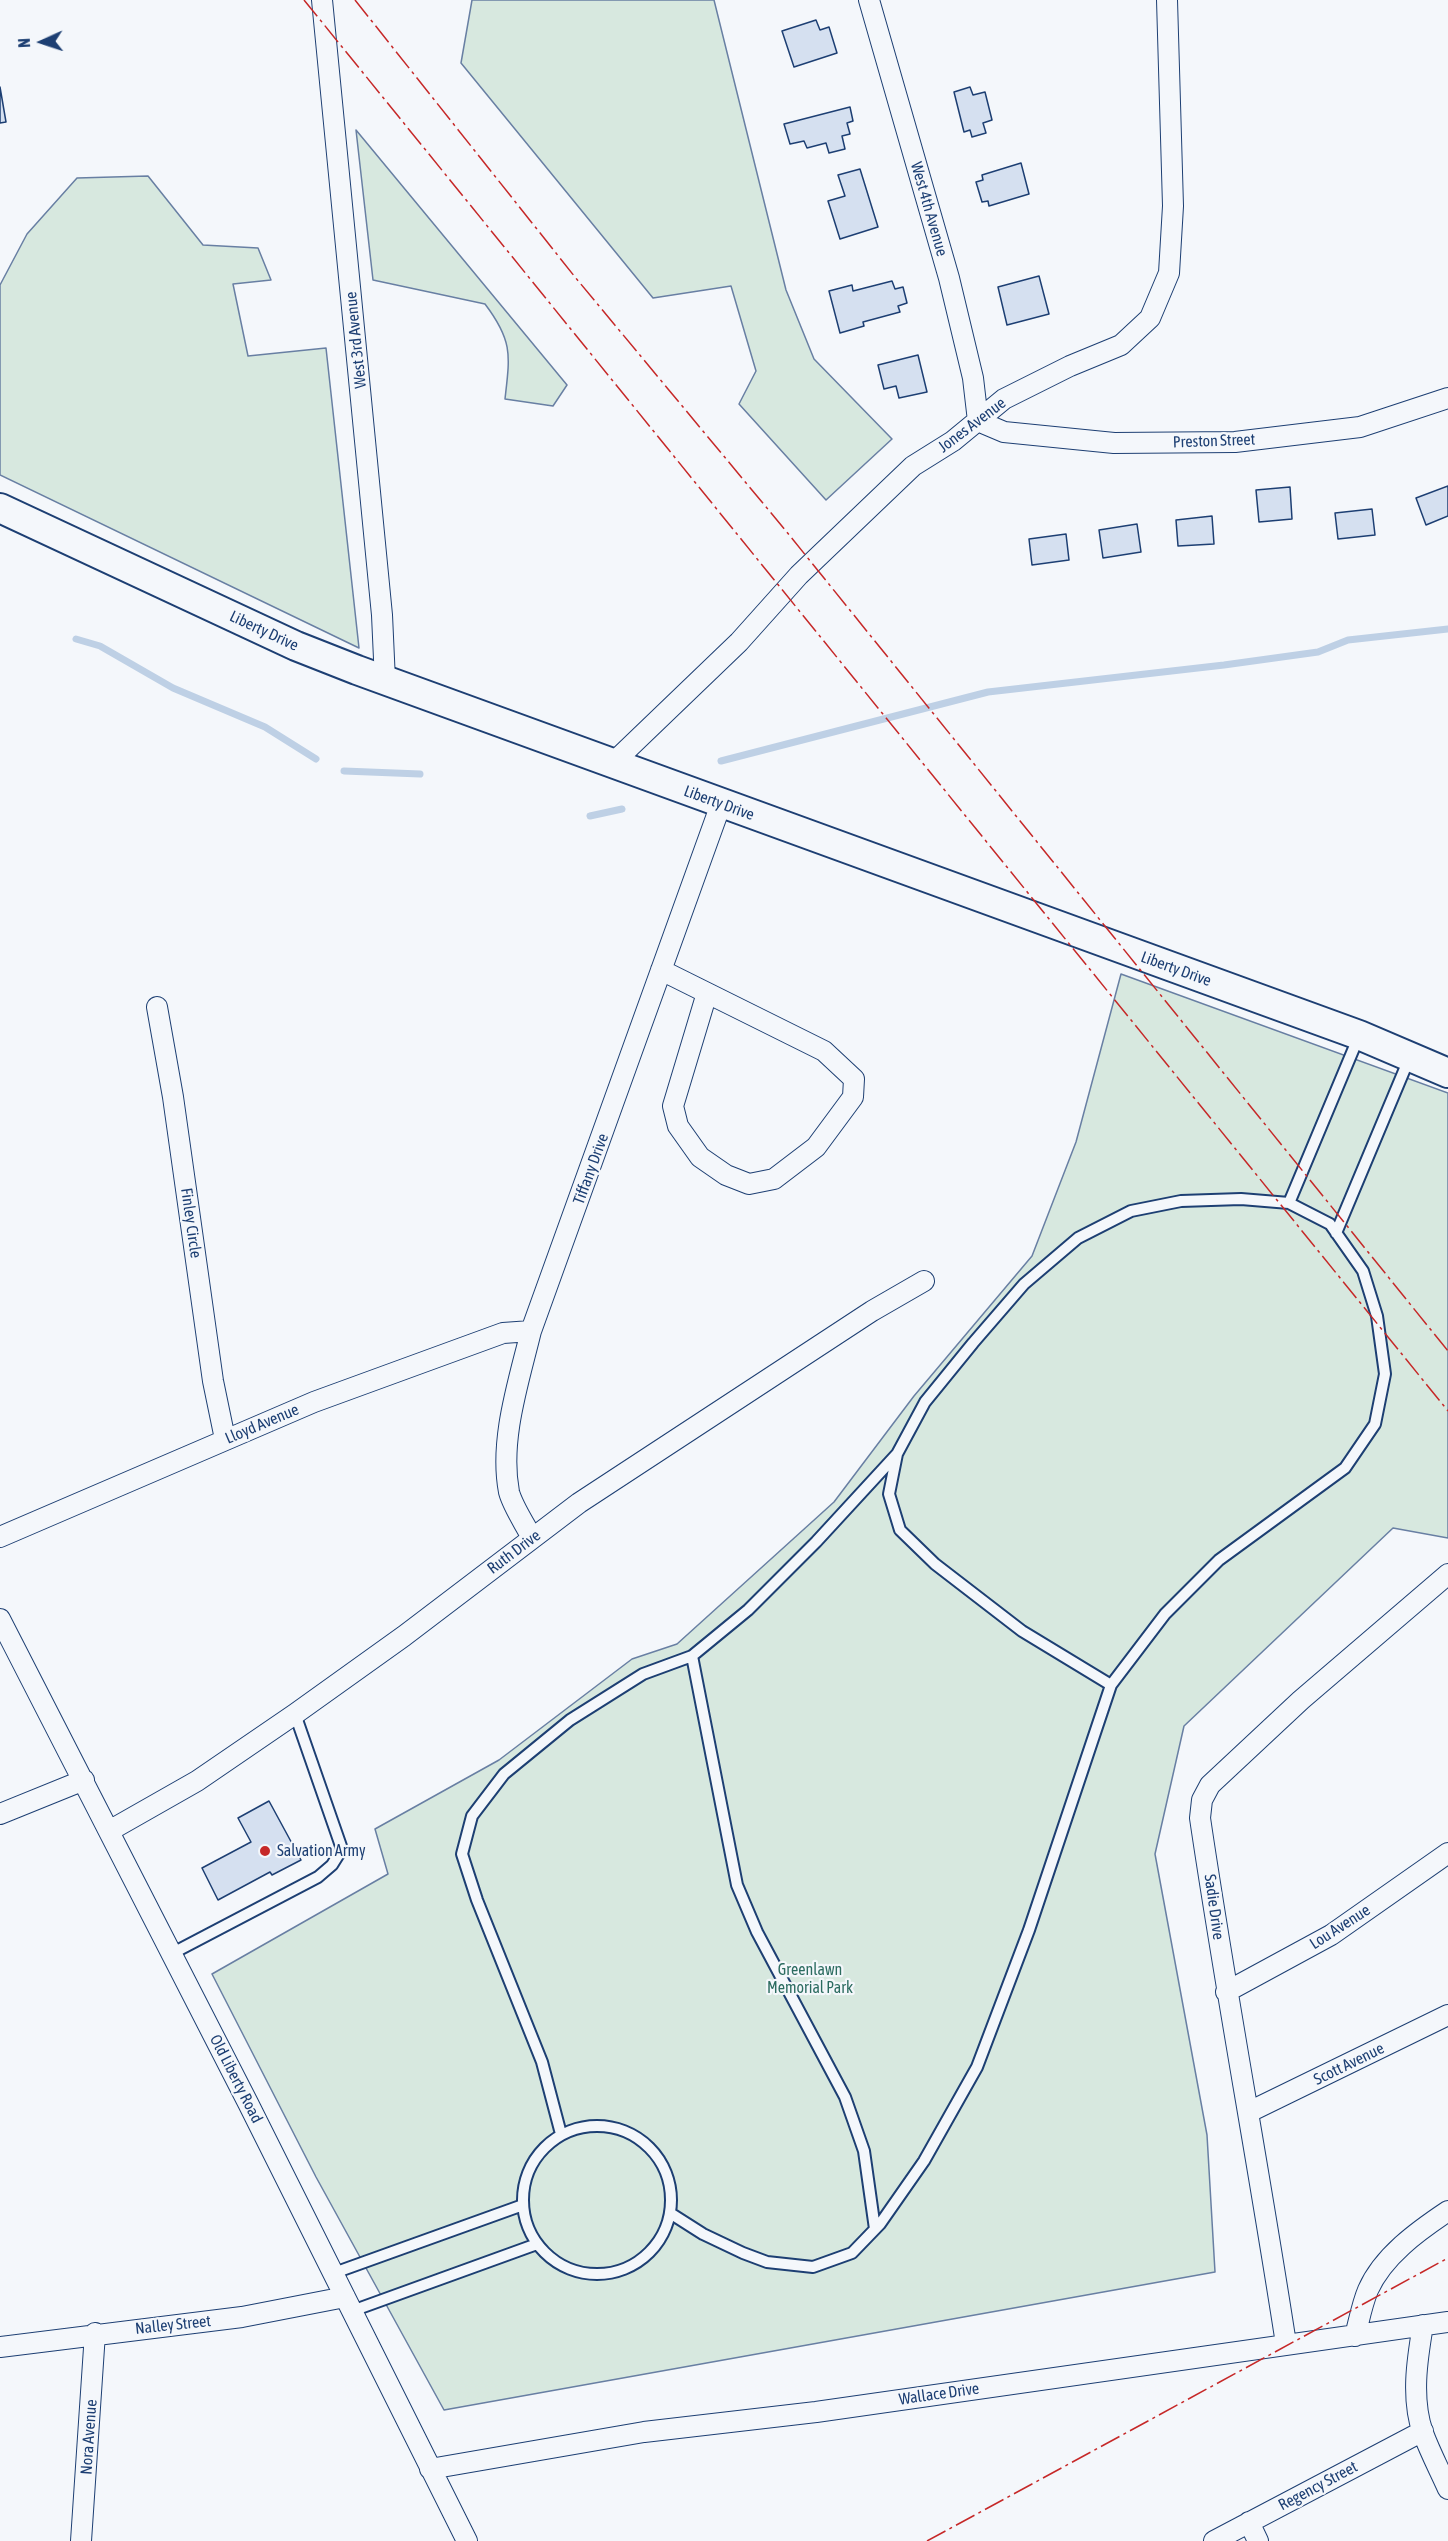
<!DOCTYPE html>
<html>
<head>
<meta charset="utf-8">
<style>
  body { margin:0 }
  #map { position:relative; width:1448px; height:2541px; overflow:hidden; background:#f4f7fb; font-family:"Asap Condensed",sans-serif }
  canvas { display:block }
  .north { position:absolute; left:12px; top:12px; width:60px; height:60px; -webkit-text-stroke:4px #f4f7fb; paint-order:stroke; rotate:267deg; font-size:16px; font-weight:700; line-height:24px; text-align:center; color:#1d3f73 }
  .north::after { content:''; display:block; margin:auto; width:21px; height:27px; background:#1d3f73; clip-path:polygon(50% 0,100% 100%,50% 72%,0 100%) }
</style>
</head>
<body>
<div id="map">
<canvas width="1448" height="2541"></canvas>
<div class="north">N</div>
</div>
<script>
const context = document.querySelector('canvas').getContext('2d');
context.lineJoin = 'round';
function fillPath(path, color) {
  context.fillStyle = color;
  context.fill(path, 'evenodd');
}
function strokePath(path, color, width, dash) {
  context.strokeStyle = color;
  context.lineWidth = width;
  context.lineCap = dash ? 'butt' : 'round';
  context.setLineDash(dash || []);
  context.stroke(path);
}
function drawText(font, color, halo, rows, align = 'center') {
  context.font = font + ' "Asap Condensed",sans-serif';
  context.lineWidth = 4.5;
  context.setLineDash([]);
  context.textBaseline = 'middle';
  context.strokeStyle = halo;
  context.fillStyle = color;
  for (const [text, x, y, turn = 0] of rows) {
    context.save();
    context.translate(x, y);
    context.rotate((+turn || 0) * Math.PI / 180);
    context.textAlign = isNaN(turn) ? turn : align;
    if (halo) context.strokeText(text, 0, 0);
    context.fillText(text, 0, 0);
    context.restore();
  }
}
const green = new Path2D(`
  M 472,0 L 714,0 L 786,290 L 814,359 L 892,439 L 826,500 L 739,404 L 756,371 L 731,286 L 653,298 L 461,63 Z
  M 356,130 L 567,385 L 553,406 L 505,399 C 510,355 513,341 485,304 L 373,280 Z
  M 148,176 L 203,245 L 258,248 L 271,280 L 233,284 L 248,356 L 326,348 L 359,648 L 0,475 L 0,285 L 27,234 L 77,178 Z
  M 1121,974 L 1448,1093 L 1448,1538 L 1393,1528 L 1184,1726 L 1155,1854 L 1207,2135 L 1215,2272 L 444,2410 L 316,2177 L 212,1974 L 388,1874 L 375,1829 L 499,1760 L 632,1659 L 677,1644 L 834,1502 L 914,1396 L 1032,1256 L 1076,1142 Z`);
fillPath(green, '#d7e8df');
strokePath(green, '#687fa3', 1.5);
strokePath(new Path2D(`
  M 76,639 L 100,646 L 173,688 L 265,727 L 316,759
  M 721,761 L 988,692 L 1224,665 L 1318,652 L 1348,640 L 1448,629
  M 344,771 L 420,774
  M 590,816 L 622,809`), '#bed0e5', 7);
const building = new Path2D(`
  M 816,20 L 820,30 L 829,27 L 837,53 L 794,67 L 782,31 Z
  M 0,87 L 6,122 L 0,123 Z
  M 970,87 L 973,95 L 985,92 L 992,120 L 983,123 L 986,133 L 972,137 L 970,130 L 964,132 L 954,92 Z
  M 850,107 L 853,121 L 847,123 L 850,134 L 842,136 L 845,149 L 829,153 L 826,143 L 807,148 L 804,141 L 790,144 L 784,124 Z
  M 1021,163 L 1029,194 L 989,206 L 988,201 L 982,202 L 976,182 L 983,180 L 982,175 Z
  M 860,169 L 878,227 L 840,239 L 828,201 L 845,196 L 838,175 Z
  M 1039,276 L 1049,314 L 1007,325 L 998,287 Z
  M 892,281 L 895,289 L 903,287 L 907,303 L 898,306 L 900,312 L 863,322 L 864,326 L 840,333 L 829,291 L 852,285 L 853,291 Z
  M 918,355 L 927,392 L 899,398 L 896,386 L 884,389 L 878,365 Z
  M 1448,486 L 1448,516 L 1426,525 L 1416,498 Z
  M 1290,487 L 1292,519 L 1259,522 L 1256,490 Z
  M 1372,509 L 1375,535 L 1338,539 L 1335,513 Z
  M 1212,516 L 1214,544 L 1178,546 L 1176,520 Z
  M 1137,524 L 1141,552 L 1103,558 L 1099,530 Z
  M 1066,534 L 1069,560 L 1032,565 L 1029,539 Z
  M 269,1801 L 301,1860 L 272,1875 L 270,1872 L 218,1900 L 202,1868 L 251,1842 L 238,1818 Z`);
fillPath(building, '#d5e0f0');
strokePath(building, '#1d3f73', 1.5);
const service = new Path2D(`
  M 1289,1203 L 1359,1036
  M 1336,1233 L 1409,1059
  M 692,1656 L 737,1885 L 757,1932 L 845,2097 L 864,2151 L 875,2229
  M 171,1954 L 318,1877 L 332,1865 L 342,1849 L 295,1714
  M523 2200a74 74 0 1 1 148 0a74 74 0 1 1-148 0Z
  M 561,2134 L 542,2062 L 477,1900 L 462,1854 L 472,1816 L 504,1774 L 570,1720 L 643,1674 L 692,1656 L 748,1610 L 816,1542 L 897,1454
  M 670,2213 L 703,2234 L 743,2253 L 767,2262 L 813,2267 L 852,2253 L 880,2224 L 924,2161 L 977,2067 L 1029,1930 L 1111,1685 L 1165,1614 L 1219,1560 L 1345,1468 L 1375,1424 L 1385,1374 L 1377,1316 L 1363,1271 L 1330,1224 L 1289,1203 L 1241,1199 L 1181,1201 L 1131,1211 L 1078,1238 L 1024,1284 L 973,1343 L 925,1402 L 897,1454 L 889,1494 L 900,1530 L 935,1564 L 1022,1631 L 1111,1685
  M 334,2273 L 523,2205
  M 352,2311 L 537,2244`);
const minor = new Path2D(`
  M 322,0 L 382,615 L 385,681
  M 869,0 L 949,278 L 973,378 L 978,421 L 1004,432 L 1114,443 L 1235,442 L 1360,427 L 1448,398
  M 612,764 L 739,642 L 799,575 L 913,466 L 953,441 L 1004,399 L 1070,366 L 1121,345 L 1150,318 L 1169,273 L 1173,206 L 1167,0
  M 661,970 L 824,1051 L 854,1079 L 853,1097 L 816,1147 L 774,1179 L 749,1184 L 726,1175 L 700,1157 L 678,1126 L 673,1106 L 707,993
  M 157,1007 L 173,1097 L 213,1381 L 225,1439
  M 0,1537 L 314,1402 L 503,1333 L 531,1331
  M 532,1538 C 525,1524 513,1507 509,1492 C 499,1440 519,1381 531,1331 L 721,804
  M 0,1619 L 248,2103 L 467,2541
  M 0,1814 L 84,1780
  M 109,1831 L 197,1781 L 295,1714 L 404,1636 L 579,1503 L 872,1311 L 924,1281
  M 1226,1992 L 1331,1935 L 1448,1853
  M 1249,2112 L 1448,2015
  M 1423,2325 C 1417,2360 1411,2399 1423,2433 C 1430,2452 1440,2471 1448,2489
  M 1355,2336 C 1359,2321 1362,2304 1368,2290 C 1383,2256 1418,2231 1448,2211
  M 1286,2344 C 1259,2168 1226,1994 1200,1818 L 1202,1800 L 1210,1785 L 1301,1700 L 1448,1574
  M 0,2347 L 242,2317 L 345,2297
  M 430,2469 L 644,2432 L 816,2412 L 1448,2322
  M 1249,2522 L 1258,2541
  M 81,2541 L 95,2333
  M 1214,2541 L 1423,2431`);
const secondary = new Path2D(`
  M 0,508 L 296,646 L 357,670 L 1359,1035 L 1448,1073`);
strokePath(service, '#1d3f73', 14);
strokePath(minor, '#1d3f73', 22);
strokePath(secondary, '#1d3f73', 32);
strokePath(service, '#f4f7fb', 10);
strokePath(minor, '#f4f7fb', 20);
strokePath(secondary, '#f4f7fb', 28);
strokePath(new Path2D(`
  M 304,0 L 1448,1411
  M 355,0 L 575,277 L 786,531 L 1448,1351
  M 927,2541 L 1448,2258`), '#c62828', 1.5, [21, 4.5, 3, 4.5]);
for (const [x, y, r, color] of [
  [265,1851,6,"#c62828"]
]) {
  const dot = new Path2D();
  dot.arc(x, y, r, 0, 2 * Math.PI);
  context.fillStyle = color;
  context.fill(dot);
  strokePath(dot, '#f4f7fb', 2);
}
drawText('16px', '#1d3f73', '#f4f7fb', [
  ["West 4th Avenue",929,209,74],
  ["West 3rd Avenue",356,340,-96],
  ["Jones Avenue",972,425,-37],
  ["Preston Street",1214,441,-2],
  ["Liberty Drive",264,631,25],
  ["Liberty Drive",719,803,20],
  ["Liberty Drive",1176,969,20],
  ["Tiffany Drive",591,1169,-70],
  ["Finley Circle",191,1223,82],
  ["Lloyd Avenue",262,1424,-23],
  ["Ruth Drive",514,1552,-37],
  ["Sadie Drive",1214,1907,82],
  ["Lou Avenue",1340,1927,-33],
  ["Scott Avenue",1349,2064,-26],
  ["Old Liberty Road",236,2079,63],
  ["Nalley Street",173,2325,-6],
  ["Wallace Drive",939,2394,-8],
  ["Nora Avenue",89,2437,-86],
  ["Regency Street",1318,2486,-28]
]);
drawText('16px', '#1d3f73', '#f4f7fb', [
  ["Salvation Army",277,1851]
], 'left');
drawText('16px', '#2c6c60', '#f4f7fb', [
  ["Greenlawn",810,1970],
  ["Memorial Park",810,1988]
]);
</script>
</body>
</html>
